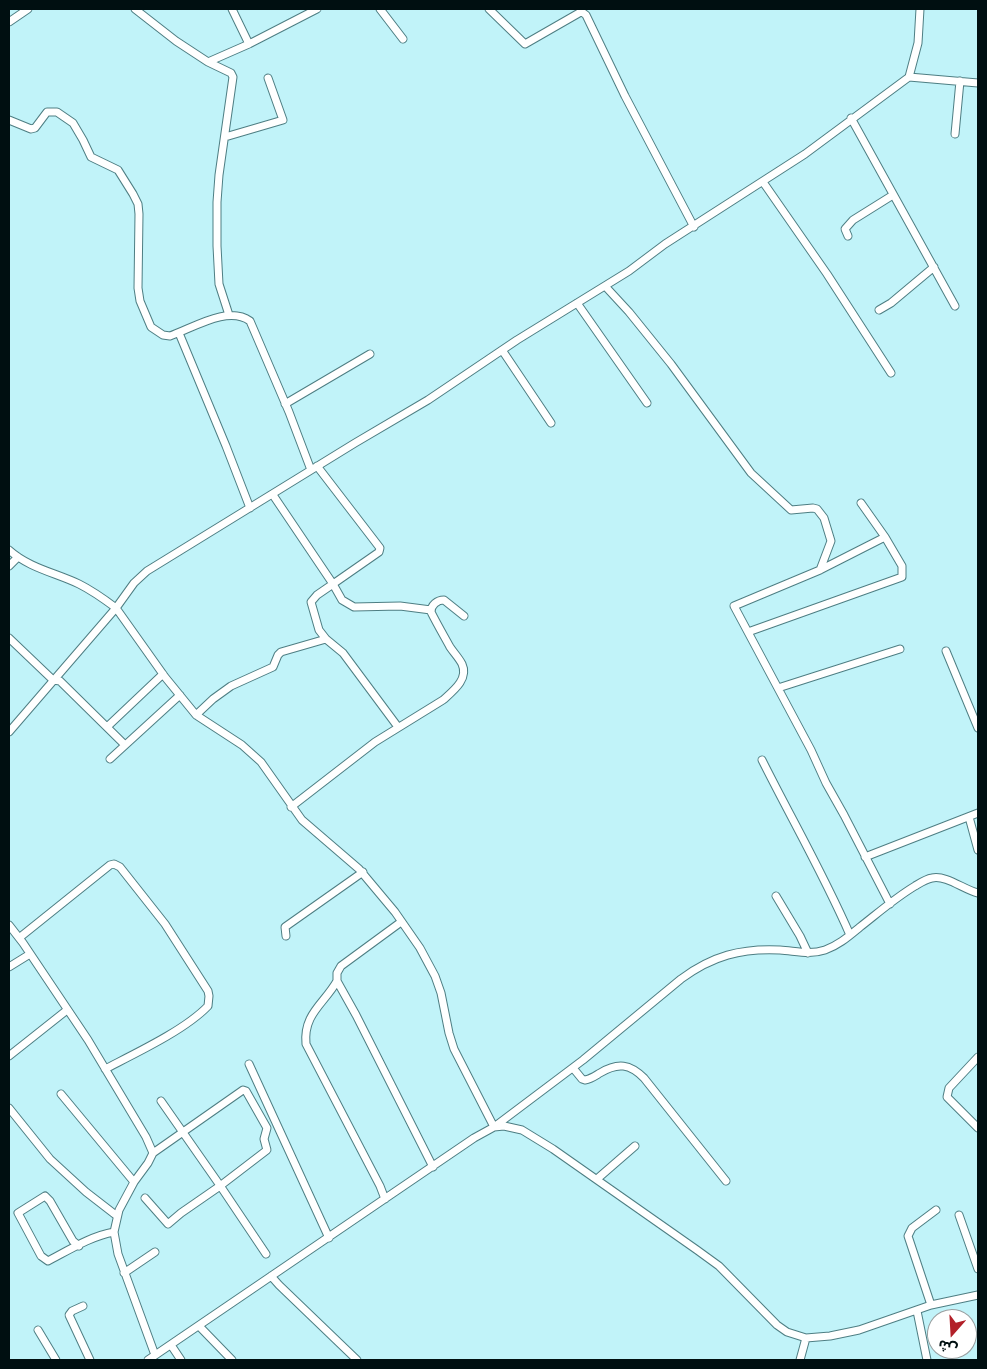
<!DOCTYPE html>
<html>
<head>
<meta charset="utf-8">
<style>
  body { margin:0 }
  #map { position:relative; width:987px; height:1369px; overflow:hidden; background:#c1f3f9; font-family:"Crimson Pro","Noto Sans Arabic",serif }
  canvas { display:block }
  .frame { position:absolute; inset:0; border:10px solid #000f11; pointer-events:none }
  .north { position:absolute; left:927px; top:1309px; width:50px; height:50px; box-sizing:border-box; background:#fff; border:1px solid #999fa0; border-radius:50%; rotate:199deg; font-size:14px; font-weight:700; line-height:20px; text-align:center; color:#000f11 }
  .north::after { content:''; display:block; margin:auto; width:18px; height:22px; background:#b22029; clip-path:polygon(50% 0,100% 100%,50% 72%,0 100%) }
</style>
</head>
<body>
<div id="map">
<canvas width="987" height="1369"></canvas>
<div class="frame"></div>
<div class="north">ش</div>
</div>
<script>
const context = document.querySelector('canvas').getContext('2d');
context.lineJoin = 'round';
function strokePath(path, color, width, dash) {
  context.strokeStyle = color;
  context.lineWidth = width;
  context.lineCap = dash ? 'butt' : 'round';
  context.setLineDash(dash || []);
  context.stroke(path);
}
const street = new Path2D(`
  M 135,9 L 176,41 L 208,62 L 249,44 L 317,9
  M 232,9 L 249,44
  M 380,9 L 403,39
  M 489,9 L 525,44 L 579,13 L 582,12 L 586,15 L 625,96 L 694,227
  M 9,22 L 28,9
  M 208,62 L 231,73 L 233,77 L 219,175 L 217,202 L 217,246 L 219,284 L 229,315
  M 909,77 L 978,83
  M 851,118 L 955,306
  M 9,120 L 31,129 L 35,128 L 47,112 L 57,112 L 73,123 L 83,140 L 91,157 L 118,170 L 133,194 L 138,204 L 139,214 L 138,288 L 140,301 L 151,327 L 163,335 L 170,336 C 193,328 228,305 250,321 L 289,412 L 311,470
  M 955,134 L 960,81
  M 225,137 L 283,120 L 268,78
  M 763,182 L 827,274 L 891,373
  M 848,236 L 845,229 L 853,220 L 893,195
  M 605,286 L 629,312 L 671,364 L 751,473 L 791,510 L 813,508 L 817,509 L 824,518 L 831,541 L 820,570
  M 577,303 L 647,403
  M 879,310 L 891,303 L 934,267
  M 179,333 L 226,446 L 250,508
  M 502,350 L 551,423
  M 285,404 L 370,354
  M 317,466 L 380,548 L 379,552 L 333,584 L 342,600 L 354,607 L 400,606 L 431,610
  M 861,503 L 885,537 L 820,570 L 734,606 L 811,750 L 826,783 L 844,815 L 890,904
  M 9,550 C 29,568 56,573 79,584 C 93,591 104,599 116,608 L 134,583 L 147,571 L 355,443 L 428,400 L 517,340 L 629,271 L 665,244 L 805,154 L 909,77 L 918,43 L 920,9
  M 9,566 L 18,557
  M 748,632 L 902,577 L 902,566 L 885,537
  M 9,638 L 53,680 L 60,681 L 125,745
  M 326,639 L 343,653 L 398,727
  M 946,651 L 978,728
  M 778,688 L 900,649
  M 196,715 L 213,699 L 231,686 L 273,667 L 278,655 L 281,652 L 326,639 L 319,630 L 311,602 L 317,595 L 333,584 L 273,495
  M 107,727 L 163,674
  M 9,732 L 116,608 L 165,677 L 196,715 L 242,745 L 261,762 L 302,820 L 359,869 L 395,912 L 420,948 L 435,976 L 441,993 L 449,1033 L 454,1049 L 494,1127 L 583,1060 L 681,979 C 712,956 741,948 780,950 C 796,951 810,955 825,950 C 839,945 849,936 860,927 C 878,913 895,898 915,886 C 920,883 926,879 932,878 C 947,875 964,890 978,893
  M 110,759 L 180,695
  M 762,760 C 791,818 824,875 850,935
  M 291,807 L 375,742 L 443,700 C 453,691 469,679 462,664 C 459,658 454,653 450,647 C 444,636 437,624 431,612 C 431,605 437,600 444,600 L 464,616
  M 969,817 L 978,850
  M 865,857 L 978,813
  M 776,896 L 800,936 L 808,953
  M 401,922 L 341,966 L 337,973 L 337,981 L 356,1015 L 433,1167
  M 9,925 L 23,943 L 88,1040 L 146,1137 L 153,1153 L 148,1163 L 134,1182 L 119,1210 L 114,1232 L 118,1254 L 155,1355
  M 286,936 L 285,927 L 363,872
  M 19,938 L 110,865 L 114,864 L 120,867 L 165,924 L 208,991 L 209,996 L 208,1006 C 185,1030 136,1053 105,1069
  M 9,967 L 30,954
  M 337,981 C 324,1004 303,1014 306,1044 L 380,1186 L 385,1199
  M 9,1056 L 67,1010
  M 978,1057 L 949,1088 L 947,1097 L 978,1128
  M 249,1064 L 329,1238
  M 573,1068 L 582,1079 L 585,1080 C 591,1079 595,1076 600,1073 C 618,1062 630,1064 644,1078 L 726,1181
  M 61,1094 L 134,1182
  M 161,1101 L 219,1184 L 266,1254
  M 9,1108 L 50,1159 L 86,1192 L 117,1216
  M 597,1179 L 635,1146
  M 145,1198 L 168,1224 L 181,1213 L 220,1186 L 267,1150 L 264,1139 L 267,1128 L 246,1091 L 243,1090 L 153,1153
  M 959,1215 L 978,1269
  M 79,1246 L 73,1241 L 50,1201 L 45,1196 L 18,1213 L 41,1256 L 48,1261 C 69,1250 91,1236 114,1232
  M 124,1273 L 155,1252
  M 271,1276 L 279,1285 L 357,1360
  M 931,1305 L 908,1236 L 912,1228 L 936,1210
  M 83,1306 L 72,1311 L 69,1315 L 90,1360
  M 917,1311 L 927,1360
  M 199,1326 L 232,1360
  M 38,1330 L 56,1360
  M 171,1345 L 181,1360
  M 148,1360 L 474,1138 L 494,1127 L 504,1126 L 522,1130 L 553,1149 L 697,1250 L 719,1266 L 777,1325 L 787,1332 L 806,1338 L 830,1336 L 859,1330 L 931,1305 L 978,1295
  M 800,1360 L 806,1338`);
strokePath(street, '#4e7e83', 9);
strokePath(street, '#fff', 7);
</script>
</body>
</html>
